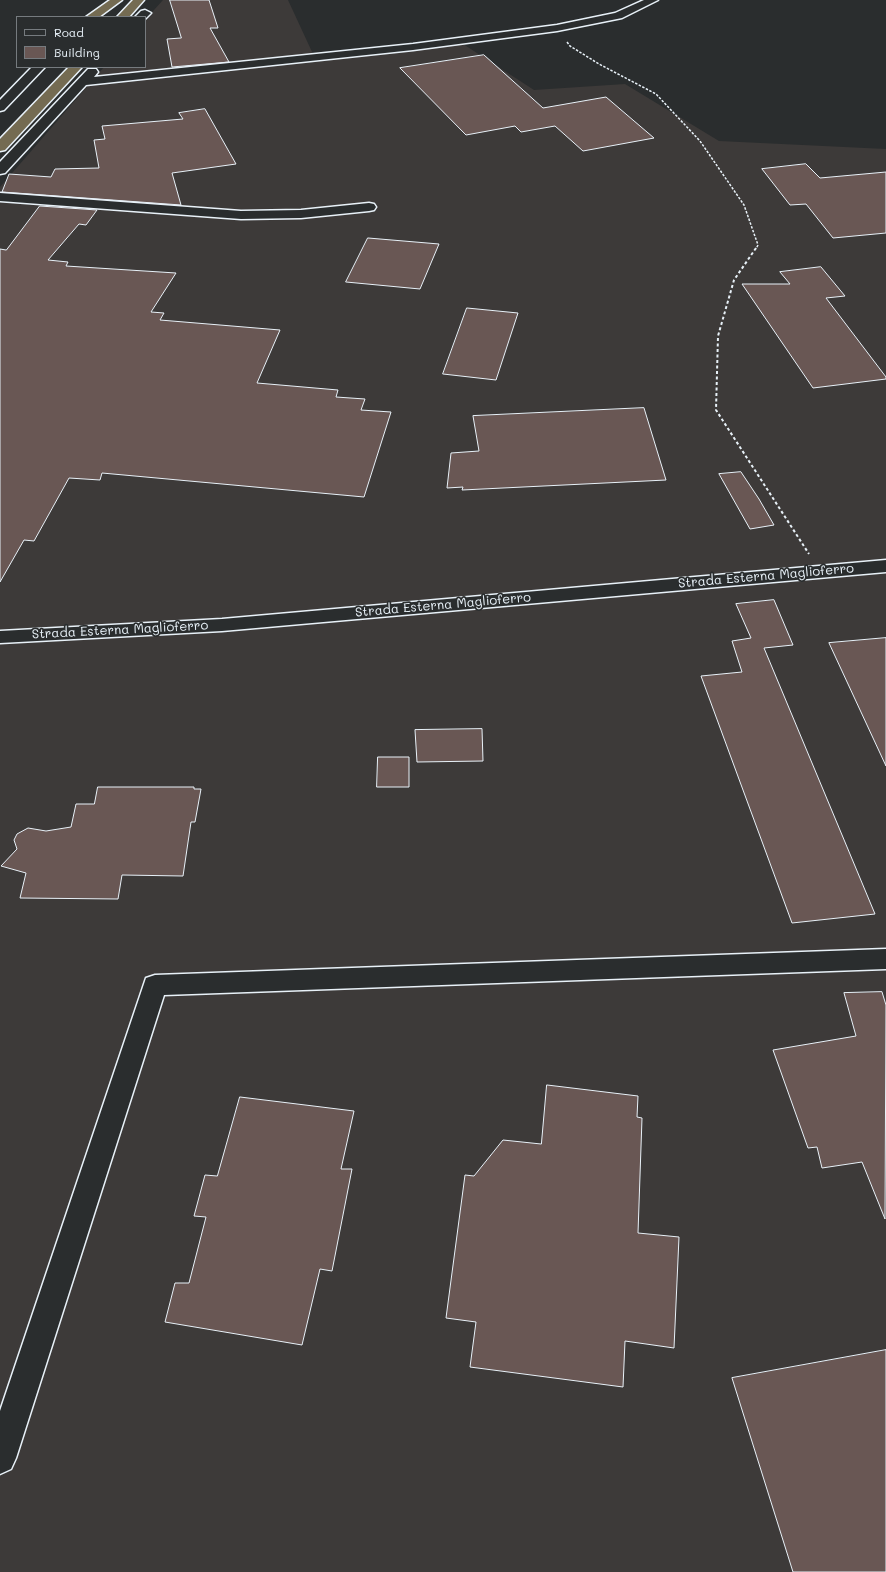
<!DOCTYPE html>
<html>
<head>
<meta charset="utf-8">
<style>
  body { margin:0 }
  #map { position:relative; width:886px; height:1572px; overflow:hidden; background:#2a2d2e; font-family:Mali,sans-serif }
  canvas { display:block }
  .legend { position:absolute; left:16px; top:16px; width:130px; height:52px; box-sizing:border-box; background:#2a2d2e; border:1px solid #767b7f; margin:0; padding:5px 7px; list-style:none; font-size:12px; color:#e8f1f8 }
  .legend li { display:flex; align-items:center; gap:8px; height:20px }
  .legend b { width:20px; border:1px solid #767b7f }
</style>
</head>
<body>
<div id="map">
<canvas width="886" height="1572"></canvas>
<ul class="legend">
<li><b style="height:5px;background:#2a2d2e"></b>Road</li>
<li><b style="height:11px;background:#695754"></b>Building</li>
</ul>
</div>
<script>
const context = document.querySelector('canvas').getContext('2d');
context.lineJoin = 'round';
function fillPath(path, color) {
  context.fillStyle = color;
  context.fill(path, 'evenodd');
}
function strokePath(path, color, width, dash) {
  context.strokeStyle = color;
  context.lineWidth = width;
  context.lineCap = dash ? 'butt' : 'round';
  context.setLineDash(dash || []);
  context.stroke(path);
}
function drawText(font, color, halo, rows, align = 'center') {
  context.font = font + ' Mali,sans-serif';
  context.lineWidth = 3.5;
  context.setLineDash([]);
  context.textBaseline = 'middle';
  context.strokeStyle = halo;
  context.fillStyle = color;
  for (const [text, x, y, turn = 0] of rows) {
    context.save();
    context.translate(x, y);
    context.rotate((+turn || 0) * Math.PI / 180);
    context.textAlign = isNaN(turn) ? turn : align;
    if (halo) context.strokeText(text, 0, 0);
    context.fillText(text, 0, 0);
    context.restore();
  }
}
fillPath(new Path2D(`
  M 163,0 L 288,0 L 313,54 L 460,42 L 534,90 L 625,84 L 719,141 L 886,149 L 886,1572 L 0,1572 L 0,187 L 104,67 L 145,67 L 145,20 Z`), '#3d3a39');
const building = new Path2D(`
  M 170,0 L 209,0 L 218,28 L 210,28 L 229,62 L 172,67 L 167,39 L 181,38 Z
  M 484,55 L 543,108 L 606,97 L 654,138 L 583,151 L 555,126 L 521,132 L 515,126 L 466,135 L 400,68 Z
  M 205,109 L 236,164 L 172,173 L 181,205 L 2,192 L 9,174 L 51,177 L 55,169 L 99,168 L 94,140 L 105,139 L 102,126 L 183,119 L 179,113 Z
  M 806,164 L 820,178 L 886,172 L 886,233 L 833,238 L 806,204 L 790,205 L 762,169 Z
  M 40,206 L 97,210 L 86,225 L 79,224 L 48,260 L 68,262 L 66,266 L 176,273 L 151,312 L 164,313 L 160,320 L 280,330 L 257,383 L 338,390 L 336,397 L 365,399 L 361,410 L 391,412 L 364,497 L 102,473 L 100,480 L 69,478 L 34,541 L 24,540 L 0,582 L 0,249 L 6,250 Z
  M 368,238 L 439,244 L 420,289 L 346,282 Z
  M 821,267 L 845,296 L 826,298 L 886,377 L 886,379 L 813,388 L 742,284 L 790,284 L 780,272 Z
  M 467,308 L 518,313 L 496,380 L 443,374 Z
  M 644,408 L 666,480 L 462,490 L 463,487 L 447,488 L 451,453 L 479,451 L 473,416 Z
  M 741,472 L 759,499 L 774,525 L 750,529 L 719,474 Z
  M 774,600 L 793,645 L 764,648 L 875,914 L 792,923 L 701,676 L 742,672 L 732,641 L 751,638 L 736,604 Z
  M 886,638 L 886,766 L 829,643 Z
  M 482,729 L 483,761 L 417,762 L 415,730 Z
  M 378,757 L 409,757 L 409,787 L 377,787 Z
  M 98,787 L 194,787 L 194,789 L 201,789 L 195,822 L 191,822 L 183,876 L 122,875 L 118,899 L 20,898 L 26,873 L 1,866 L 17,849 L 14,840 L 17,834 L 28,828 L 46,831 L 71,827 L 76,804 L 94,804 Z
  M 882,992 L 886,1005 L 885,1219 L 862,1162 L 822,1168 L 817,1147 L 808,1148 L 773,1050 L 856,1036 L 844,993 Z
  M 547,1085 L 638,1096 L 637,1117 L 642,1118 L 638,1233 L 679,1237 L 674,1348 L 625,1341 L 623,1387 L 470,1367 L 476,1322 L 446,1318 L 465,1175 L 474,1176 L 503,1140 L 541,1144 Z
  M 240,1097 L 354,1111 L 341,1169 L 352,1169 L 332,1271 L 320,1269 L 302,1345 L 165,1322 L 175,1283 L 189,1283 L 206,1217 L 194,1216 L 205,1175 L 217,1176 Z
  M 886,1350 L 886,1572 L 793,1572 L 732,1378 Z`);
fillPath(building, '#695754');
strokePath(building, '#e8f1f8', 1);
const minor = new Path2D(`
  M 644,0 L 658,0 L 622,18 L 557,31 L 413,50 L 86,85 L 5,173 L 0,174 L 0,162 L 88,69 L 96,69 L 98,72 L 94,77 L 413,44 L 557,25 L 615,13 Z
  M 145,10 L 151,13 L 145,19 L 145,17 L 135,17 L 141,11 Z
  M 32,67 L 45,67 L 4,110 L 0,111 L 0,100 Z
  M 0,193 L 241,211 L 301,210 L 369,203 L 374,204 L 376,207 L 374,210 L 369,211 L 301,218 L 241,219 L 0,201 Z
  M 886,560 L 886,572 L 222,631 L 0,643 L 0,631 L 222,619 Z
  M 886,949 L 886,969 L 164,995 L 16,1458 L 11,1469 L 0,1474 L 0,1411 L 146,978 L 155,975 Z`);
const highway = new Path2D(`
  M 110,0 L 122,0 L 99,17 L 86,17 Z
  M 133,0 L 144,0 L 129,17 L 117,17 Z
  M 69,67 L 82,67 L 5,150 L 0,151 L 0,139 Z`);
strokePath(minor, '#e8f1f8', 3);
strokePath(highway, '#e8f1f8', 3);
strokePath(new Path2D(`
  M 567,42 L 570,46 L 599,64 L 656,94 L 700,141 L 744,205 L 758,245 L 756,249`), '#e8f1f8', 1.5, [2.5, 1.5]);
strokePath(new Path2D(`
  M 756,248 L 734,280 L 718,336 L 716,410 L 809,554`), '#e8f1f8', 2, [3, 2.5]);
fillPath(minor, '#2a2d2e');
fillPath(highway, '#746b52');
drawText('13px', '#e8f1f8', '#2a2d2e', [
  ["Strada Esterna Maglioferro",766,576,-5],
  ["Strada Esterna Maglioferro",443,605,-5],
  ["Strada Esterna Maglioferro",120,630,-3]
]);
</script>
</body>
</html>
